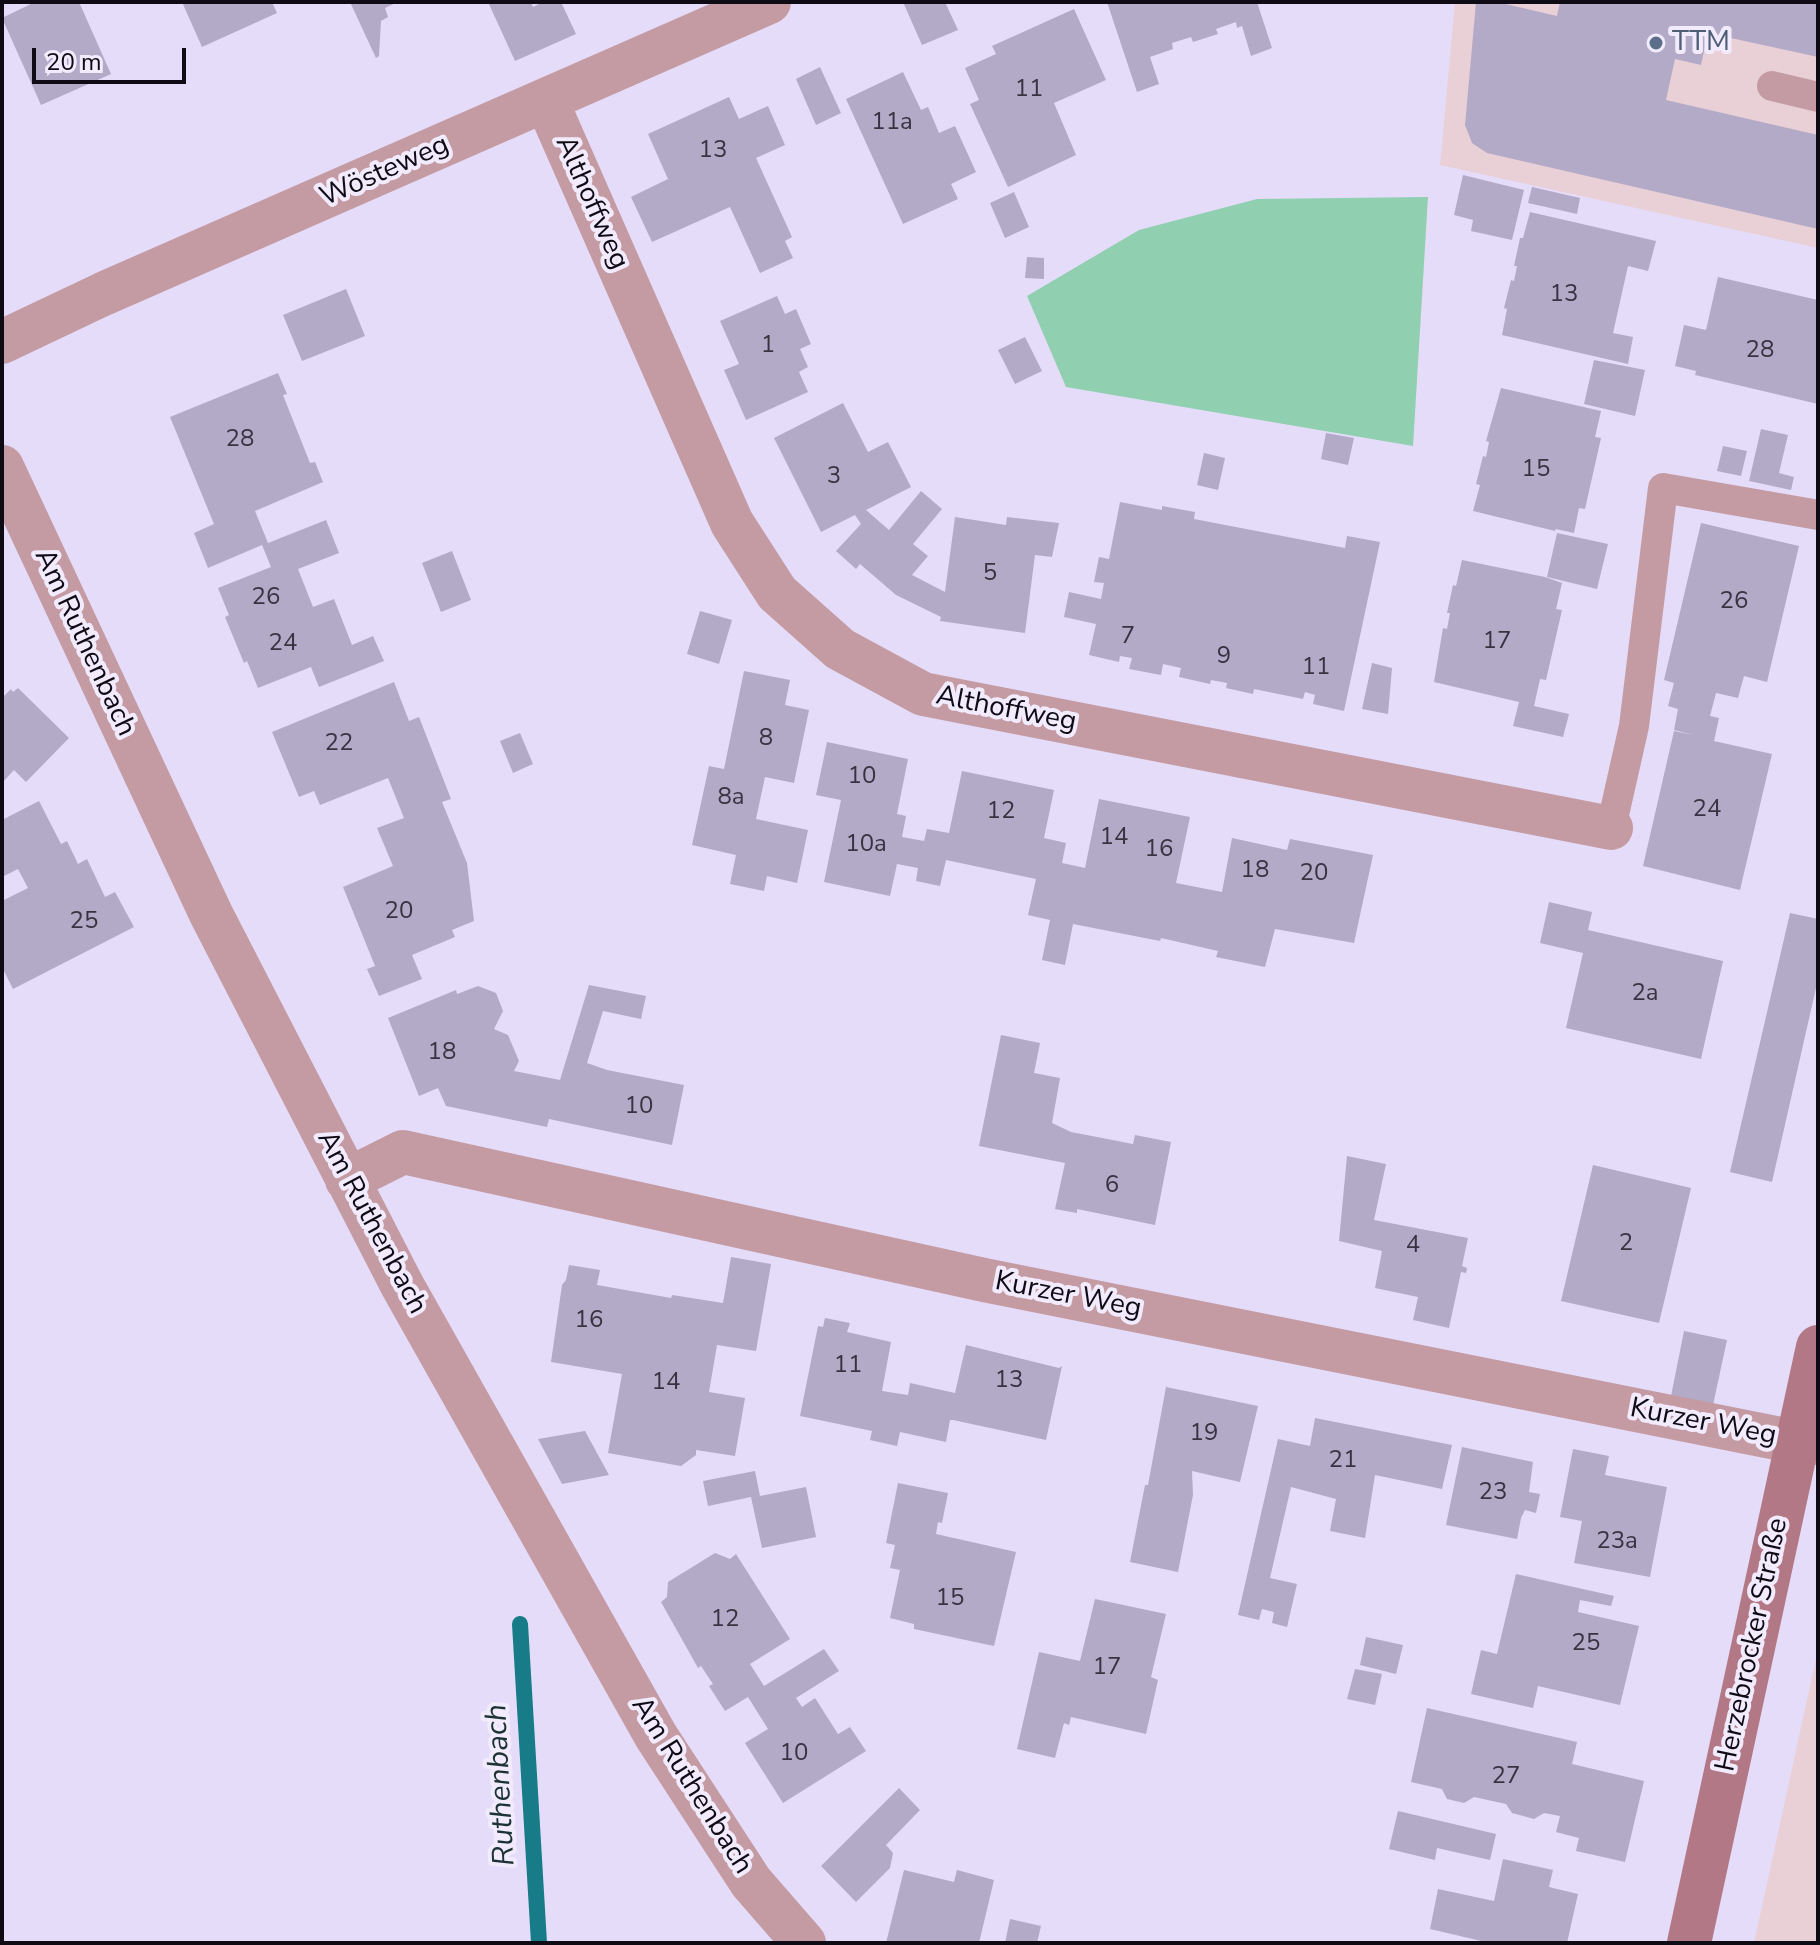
<!DOCTYPE html>
<html>
<head>
<meta charset="utf-8">
<style>
  body { margin:0 }
  #map { position:relative; width:1820px; height:1945px; overflow:hidden; background:#e5dcfa; font-family:"Nunito Sans",sans-serif }
  canvas { display:block }
  .frame { position:absolute; inset:0; border:4px solid #0e0b15; pointer-events:none }
  .scale { position:absolute; left:32px; top:48px; width:154px; height:36px; box-sizing:border-box; border:4px solid #0e0b15; border-top:0; padding-left:10px; font-size:24px; line-height:28px; white-space:nowrap; color:#0e0b15; -webkit-text-stroke:6px #f1ebfd; paint-order:stroke }
</style>
</head>
<body>
<div id="map">
<canvas width="1820" height="1945"></canvas>
<div class="frame"></div>
<div class="scale">20 m</div>
</div>
<script>
const context = document.querySelector('canvas').getContext('2d');
context.lineJoin = 'round';
function fillPath(path, color) {
  context.fillStyle = color;
  context.fill(path, 'evenodd');
}
function strokePath(path, color, width, dash) {
  context.strokeStyle = color;
  context.lineWidth = width;
  context.lineCap = dash ? 'butt' : 'round';
  context.setLineDash(dash || []);
  context.stroke(path);
}
function drawText(font, color, halo, rows, align = 'center') {
  context.font = font + ' "Nunito Sans",sans-serif';
  context.lineWidth = 8;
  context.setLineDash([]);
  context.textBaseline = 'middle';
  context.strokeStyle = halo;
  context.fillStyle = color;
  for (const [text, x, y, turn = 0] of rows) {
    context.save();
    context.translate(x, y);
    context.rotate((+turn || 0) * Math.PI / 180);
    context.textAlign = isNaN(turn) ? turn : align;
    if (halo) context.strokeText(text, 0, 0);
    context.fillText(text, 0, 0);
    context.restore();
  }
}
fillPath(new Path2D(`
  M 1455,2 L 1818,2 L 1818,248 L 1440,165 Z
  M 1818,1649 L 1818,1943 L 1754,1943 Z`), '#e9d0d7');
fillPath(new Path2D(`
  M 1428,197 L 1413,446 L 1066,387 L 1027,296 L 1139,230 L 1257,199 Z`), '#90cfaf');
strokePath(new Path2D(`
  M 520,1624 L 539,1943`), '#177c88', 16);
fillPath(new Path2D(`
  M 35,2 L 79,2 L 111,74 L 41,105 L 2,18 Z
  M 182,2 L 272,2 L 277,13 L 202,47 Z
  M 350,2 L 398,2 L 385,8 L 388,17 L 381,21 L 379,56 L 376,58 Z
  M 488,2 L 531,2 L 533,7 L 543,2 L 561,2 L 576,34 L 515,61 Z
  M 903,2 L 945,2 L 958,30 L 922,45 Z
  M 1107,2 L 1257,2 L 1272,48 L 1251,56 L 1242,26 L 1237,28 L 1236,22 L 1216,29 L 1218,34 L 1193,42 L 1191,37 L 1172,43 L 1173,49 L 1150,57 L 1159,84 L 1137,92 Z
  M 1476,2 L 1497,2 L 1557,16 L 1560,2 L 1818,2 L 1818,57 L 1708,33 L 1701,65 L 1675,59 L 1666,100 L 1818,135 L 1818,229 L 1487,153 L 1472,143 L 1465,125 Z
  M 1074,9 L 1106,80 L 1054,103 L 1076,155 L 1008,187 L 970,104 L 979,100 L 965,68 L 996,54 L 992,46 Z
  M 820,67 L 841,113 L 816,125 L 796,79 Z
  M 903,72 L 921,110 L 928,107 L 939,133 L 955,126 L 976,172 L 951,184 L 958,199 L 903,224 L 846,99 Z
  M 729,97 L 739,119 L 768,106 L 785,145 L 756,158 L 792,237 L 785,241 L 793,258 L 760,273 L 730,207 L 652,242 L 631,197 L 668,179 L 648,134 Z
  M 1463,175 L 1524,190 L 1512,240 L 1471,231 L 1473,220 L 1454,215 Z
  M 1532,187 L 1580,198 L 1577,214 L 1528,203 Z
  M 1014,192 L 1029,227 L 1005,238 L 990,203 Z
  M 1530,212 L 1656,241 L 1648,271 L 1628,266 L 1613,333 L 1633,337 L 1628,364 L 1502,335 L 1507,309 L 1504,308 L 1511,280 L 1514,281 L 1517,266 L 1514,266 L 1520,238 L 1523,238 Z
  M 1027,257 L 1044,258 L 1044,279 L 1025,278 Z
  M 1718,277 L 1818,300 L 1818,404 L 1695,375 L 1696,371 L 1675,366 L 1684,325 L 1706,330 Z
  M 346,289 L 365,336 L 302,361 L 283,315 Z
  M 777,296 L 785,314 L 796,309 L 811,344 L 800,349 L 808,367 L 799,372 L 808,392 L 746,420 L 724,370 L 739,364 L 720,321 Z
  M 1025,337 L 1042,371 L 1015,384 L 998,350 Z
  M 1594,360 L 1645,370 L 1635,416 L 1584,404 Z
  M 278,373 L 287,394 L 283,395 L 310,463 L 315,462 L 323,482 L 255,511 L 268,543 L 326,520 L 339,553 L 298,569 L 313,607 L 334,599 L 352,645 L 373,636 L 384,661 L 319,687 L 311,667 L 258,688 L 247,661 L 244,663 L 225,617 L 229,615 L 218,588 L 271,567 L 262,545 L 208,568 L 194,533 L 214,524 L 170,417 Z
  M 1501,388 L 1601,411 L 1595,437 L 1601,438 L 1585,509 L 1579,508 L 1574,533 L 1556,529 L 1555,531 L 1473,511 L 1480,485 L 1476,484 L 1483,456 L 1486,457 L 1489,442 L 1486,441 Z
  M 843,403 L 868,452 L 888,442 L 911,487 L 866,510 L 889,530 L 921,491 L 942,509 L 913,544 L 928,556 L 912,575 L 945,592 L 955,517 L 1006,525 L 1007,517 L 1059,523 L 1052,557 L 1035,555 L 1025,633 L 940,621 L 941,617 L 896,595 L 860,564 L 856,569 L 836,551 L 861,524 L 855,515 L 821,532 L 774,438 Z
  M 1761,429 L 1788,435 L 1779,473 L 1794,477 L 1791,490 L 1749,481 Z
  M 1326,433 L 1354,438 L 1348,465 L 1321,459 Z
  M 1723,446 L 1747,451 L 1741,476 L 1717,471 Z
  M 1204,453 L 1225,458 L 1218,490 L 1197,485 Z
  M 1120,502 L 1162,510 L 1162,506 L 1195,512 L 1194,519 L 1345,548 L 1347,536 L 1380,542 L 1344,711 L 1313,704 L 1315,695 L 1305,692 L 1303,699 L 1254,689 L 1253,694 L 1226,688 L 1227,683 L 1211,680 L 1210,684 L 1179,677 L 1181,668 L 1163,664 L 1161,675 L 1129,669 L 1132,658 L 1120,656 L 1119,662 L 1089,655 L 1096,624 L 1064,617 L 1069,592 L 1101,599 L 1104,583 L 1094,582 L 1099,557 L 1109,559 Z
  M 1701,523 L 1799,546 L 1767,682 L 1744,676 L 1738,698 L 1716,693 L 1710,716 L 1719,718 L 1714,741 L 1772,754 L 1740,890 L 1643,866 L 1674,731 L 1694,735 L 1674,730 L 1678,709 L 1668,706 L 1674,683 L 1664,680 Z
  M 1557,533 L 1608,544 L 1597,589 L 1547,577 Z
  M 452,551 L 471,600 L 441,612 L 422,563 Z
  M 1462,560 L 1545,577 L 1562,583 L 1556,609 L 1562,610 L 1546,680 L 1540,679 L 1534,706 L 1569,714 L 1563,737 L 1513,726 L 1519,702 L 1434,682 L 1443,628 L 1447,629 L 1450,613 L 1447,613 L 1453,585 L 1456,586 Z
  M 700,611 L 732,620 L 719,664 L 687,654 Z
  M 1372,663 L 1392,668 L 1388,714 L 1362,709 Z
  M 744,671 L 790,680 L 785,705 L 809,710 L 794,783 L 765,777 L 756,819 L 808,830 L 797,883 L 767,876 L 764,891 L 730,884 L 736,855 L 692,845 L 709,766 L 724,769 Z
  M 394,682 L 409,721 L 419,717 L 451,799 L 442,802 L 467,863 L 474,921 L 452,930 L 455,937 L 412,955 L 422,979 L 379,996 L 367,969 L 375,966 L 343,887 L 393,866 L 377,828 L 404,818 L 388,778 L 320,805 L 314,791 L 299,797 L 272,732 Z
  M 18,688 L 69,738 L 26,782 L 14,770 L 2,783 L 2,698 L 11,689 L 13,692 Z
  M 520,733 L 533,764 L 513,773 L 500,741 Z
  M 827,742 L 908,759 L 897,814 L 906,816 L 902,837 L 924,841 L 927,829 L 949,833 L 962,771 L 1054,790 L 1044,838 L 1066,843 L 1062,863 L 1085,868 L 1099,799 L 1190,817 L 1176,883 L 1222,892 L 1232,838 L 1287,850 L 1290,839 L 1373,855 L 1354,943 L 1275,929 L 1265,967 L 1216,957 L 1218,951 L 1161,938 L 1160,941 L 1073,924 L 1065,965 L 1042,960 L 1050,920 L 1028,915 L 1036,879 L 946,860 L 940,886 L 916,881 L 918,868 L 897,864 L 890,896 L 824,882 L 841,800 L 816,795 Z
  M 39,801 L 61,844 L 67,841 L 78,864 L 87,859 L 105,897 L 115,892 L 134,927 L 13,989 L 2,967 L 2,901 L 28,888 L 18,869 L 2,877 L 2,820 Z
  M 1549,902 L 1592,912 L 1588,930 L 1723,961 L 1701,1059 L 1566,1028 L 1583,953 L 1540,943 Z
  M 1790,913 L 1818,919 L 1818,979 L 1772,1182 L 1730,1172 Z
  M 589,985 L 646,996 L 641,1019 L 603,1011 L 587,1063 L 607,1070 L 684,1085 L 672,1145 L 549,1119 L 547,1127 L 446,1106 L 438,1088 L 419,1096 L 388,1018 L 456,990 L 457,994 L 478,986 L 496,993 L 503,1011 L 494,1029 L 508,1035 L 519,1061 L 514,1071 L 560,1080 Z
  M 1001,1035 L 1040,1043 L 1034,1073 L 1060,1078 L 1052,1123 L 1071,1132 L 1133,1144 L 1135,1135 L 1171,1142 L 1155,1225 L 1077,1209 L 1077,1213 L 1055,1209 L 1065,1163 L 979,1146 Z
  M 1347,1156 L 1386,1164 L 1374,1220 L 1468,1238 L 1462,1266 L 1467,1268 L 1466,1273 L 1461,1272 L 1449,1328 L 1413,1320 L 1418,1297 L 1375,1288 L 1382,1251 L 1339,1241 Z
  M 1593,1165 L 1691,1188 L 1659,1323 L 1561,1301 Z
  M 731,1257 L 771,1264 L 756,1351 L 717,1345 L 709,1392 L 745,1398 L 735,1456 L 696,1450 L 696,1455 L 681,1466 L 608,1453 L 622,1374 L 551,1362 L 562,1285 L 566,1280 L 569,1265 L 600,1270 L 597,1285 L 671,1298 L 672,1295 L 723,1303 Z
  M 825,1318 L 850,1323 L 847,1332 L 891,1342 L 882,1391 L 908,1395 L 910,1383 L 955,1393 L 966,1345 L 1059,1368 L 1062,1366 L 1046,1440 L 953,1420 L 950,1420 L 946,1442 L 900,1432 L 897,1446 L 870,1440 L 872,1431 L 800,1416 L 818,1326 L 823,1327 Z
  M 1684,1331 L 1727,1340 L 1713,1405 L 1671,1396 Z
  M 1166,1387 L 1258,1406 L 1240,1482 L 1192,1471 L 1193,1495 L 1178,1572 L 1130,1562 L 1145,1485 L 1148,1485 Z
  M 1315,1418 L 1452,1445 L 1442,1489 L 1375,1475 L 1365,1538 L 1330,1531 L 1336,1499 L 1291,1487 L 1270,1578 L 1297,1584 L 1287,1627 L 1272,1623 L 1274,1612 L 1262,1609 L 1259,1620 L 1238,1615 L 1278,1439 L 1310,1446 Z
  M 585,1431 L 609,1475 L 562,1484 L 538,1439 Z
  M 1462,1447 L 1533,1462 L 1529,1492 L 1540,1494 L 1536,1513 L 1525,1510 L 1521,1518 L 1517,1539 L 1446,1525 Z
  M 1573,1449 L 1609,1456 L 1605,1475 L 1667,1487 L 1650,1577 L 1574,1563 L 1582,1521 L 1560,1517 Z
  M 755,1471 L 760,1496 L 806,1487 L 816,1537 L 762,1548 L 751,1497 L 708,1506 L 703,1481 Z
  M 898,1483 L 948,1493 L 942,1523 L 938,1522 L 936,1534 L 1016,1552 L 994,1646 L 914,1629 L 914,1624 L 890,1618 L 900,1570 L 890,1568 L 895,1545 L 886,1543 Z
  M 715,1553 L 730,1559 L 736,1554 L 790,1639 L 750,1664 L 764,1686 L 824,1649 L 839,1671 L 796,1698 L 802,1707 L 815,1698 L 838,1734 L 850,1727 L 866,1751 L 783,1803 L 745,1743 L 768,1729 L 748,1697 L 725,1711 L 709,1686 L 713,1684 L 701,1666 L 698,1668 L 661,1602 L 667,1597 L 668,1582 Z
  M 1516,1574 L 1614,1596 L 1611,1606 L 1580,1600 L 1578,1612 L 1639,1626 L 1620,1705 L 1538,1686 L 1533,1708 L 1471,1694 L 1481,1650 L 1497,1654 Z
  M 1095,1599 L 1166,1614 L 1151,1677 L 1158,1680 L 1146,1734 L 1071,1717 L 1069,1725 L 1064,1723 L 1055,1758 L 1017,1749 L 1039,1652 L 1080,1661 Z
  M 1366,1637 L 1403,1645 L 1396,1674 L 1360,1665 Z
  M 1355,1669 L 1382,1674 L 1375,1705 L 1347,1699 Z
  M 1427,1708 L 1577,1742 L 1572,1764 L 1644,1781 L 1625,1862 L 1576,1851 L 1579,1838 L 1556,1832 L 1560,1816 L 1544,1813 L 1534,1819 L 1512,1813 L 1506,1804 L 1474,1797 L 1464,1803 L 1447,1799 L 1442,1789 L 1411,1782 Z
  M 899,1788 L 920,1810 L 886,1845 L 893,1853 L 890,1868 L 856,1902 L 821,1866 Z
  M 1398,1811 L 1496,1834 L 1490,1860 L 1437,1848 L 1435,1860 L 1389,1849 Z
  M 1503,1859 L 1553,1870 L 1549,1887 L 1578,1894 L 1567,1943 L 1490,1943 L 1430,1929 L 1438,1889 L 1494,1901 Z
  M 904,1870 L 954,1882 L 957,1870 L 994,1880 L 979,1943 L 886,1943 Z
  M 1010,1919 L 1041,1926 L 1037,1943 L 1005,1943 Z`), '#b3aac7');
strokePath(new Path2D(`
  M 1772,86 L 1818,97
  M 1611,828 L 1634,726 L 1663,488 L 1818,515`), '#c49ba3', 30);
strokePath(new Path2D(`
  M 546,100 L 732,523 L 777,593 L 840,649 L 923,694 L 1611,828
  M 2,342 L 103,294 L 769,2
  M 2,467 L 211,914 L 402,1285 L 656,1736 L 751,1882 L 804,1943
  M 347,1180 L 403,1152 L 984,1280 L 1796,1442 L 1818,1443`), '#c49ba3', 44);
strokePath(new Path2D(`
  M 1689,1943 L 1818,1347`), '#b37886', 44);
for (const [x, y, r, color] of [
  [1656,43,8,"#5c6f8a"]
]) {
  const dot = new Path2D();
  dot.arc(x, y, r, 0, 2 * Math.PI);
  context.fillStyle = color;
  context.fill(dot);
  strokePath(dot, '#f1ebfd', 3);
}
drawText('24px', '#373342', null, [
  ["11",1029,90],
  ["11a",892,123],
  ["13",713,151],
  ["13",1564,295],
  ["1",768,346],
  ["28",1760,351],
  ["28",240,440],
  ["15",1536,470],
  ["3",834,477],
  ["5",990,574],
  ["26",266,598],
  ["26",1734,602],
  ["7",1128,637],
  ["17",1497,642],
  ["24",283,644],
  ["9",1224,657],
  ["11",1316,668],
  ["8",766,739],
  ["22",339,744],
  ["10",862,777],
  ["8a",731,798],
  ["24",1707,810],
  ["12",1001,812],
  ["14",1114,838],
  ["10a",866,845],
  ["16",1159,850],
  ["18",1255,871],
  ["20",1314,874],
  ["20",399,912],
  ["25",84,922],
  ["2a",1645,994],
  ["18",442,1053],
  ["10",639,1107],
  ["6",1112,1186],
  ["2",1626,1244],
  ["4",1413,1246],
  ["16",589,1321],
  ["11",848,1366],
  ["13",1009,1381],
  ["14",666,1383],
  ["19",1204,1434],
  ["21",1343,1461],
  ["23",1493,1493],
  ["23a",1617,1542],
  ["15",950,1599],
  ["12",725,1620],
  ["25",1586,1644],
  ["17",1107,1668],
  ["10",794,1754],
  ["27",1506,1777]
]);
drawText('28px', '#4e5e75', '#f1ebfd', [
  ["TTM",1672,43]
], 'left');
drawText('28px', '#0e0b15', '#f1ebfd', [
  ["Wösteweg",385,172,-24],
  ["Althoffweg",591,203,66],
  ["Am Ruthenbach",84,643,65],
  ["Althoffweg",1006,710,11],
  ["Am Ruthenbach",371,1223,62],
  ["Kurzer Weg",1068,1296,11],
  ["Kurzer Weg",1703,1423,11],
  ["Herzebrocker Straße",1753,1645,-78],
  ["Am Ruthenbach",691,1786,58]
]);
drawText('italic 30px', '#1c3234', '#f1ebfd', [
  ["Ruthenbach",502,1785,-93]
]);
</script>
</body>
</html>
